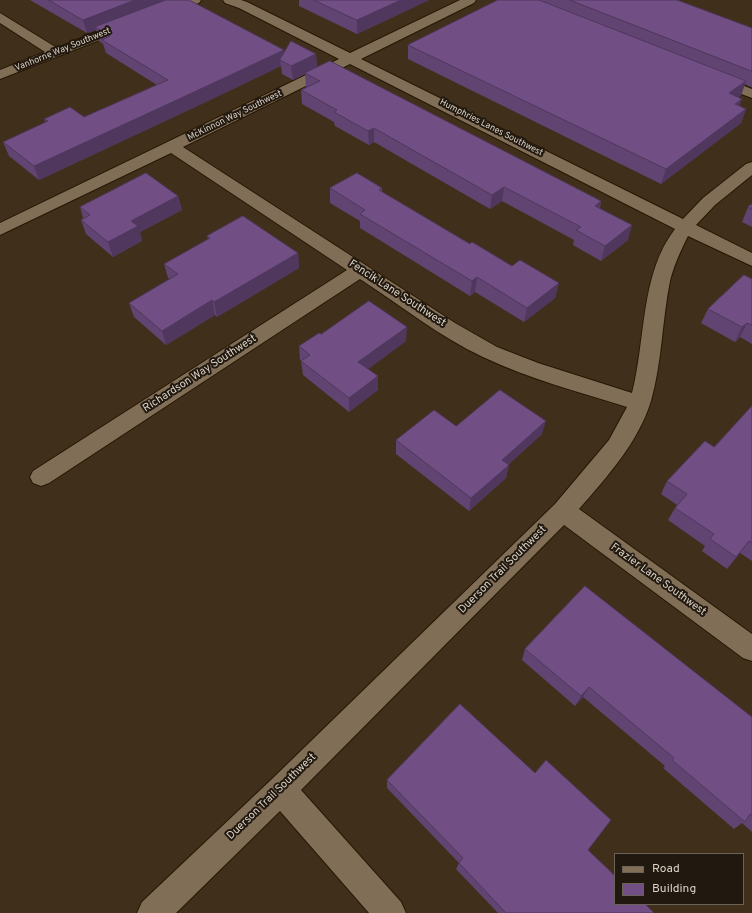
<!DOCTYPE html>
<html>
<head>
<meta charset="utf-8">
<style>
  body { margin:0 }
  #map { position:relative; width:752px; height:913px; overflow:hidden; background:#402f1a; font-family:Overpass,sans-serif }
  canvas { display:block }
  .legend { position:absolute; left:614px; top:853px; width:130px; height:52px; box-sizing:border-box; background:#211910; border:1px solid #6c6358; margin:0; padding:5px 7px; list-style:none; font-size:12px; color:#dcd2c5 }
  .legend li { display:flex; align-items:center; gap:8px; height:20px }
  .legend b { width:20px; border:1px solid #6c6358 }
</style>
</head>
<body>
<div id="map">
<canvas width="752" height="913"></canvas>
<ul class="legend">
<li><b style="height:5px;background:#816e56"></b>Road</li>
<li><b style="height:11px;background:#714f85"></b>Building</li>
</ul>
</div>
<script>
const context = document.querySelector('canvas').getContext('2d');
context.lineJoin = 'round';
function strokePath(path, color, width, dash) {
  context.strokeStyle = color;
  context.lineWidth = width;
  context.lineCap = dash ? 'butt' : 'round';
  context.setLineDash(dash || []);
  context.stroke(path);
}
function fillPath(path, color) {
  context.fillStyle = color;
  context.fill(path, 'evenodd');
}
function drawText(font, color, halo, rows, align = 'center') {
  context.font = font + ' Overpass,sans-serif';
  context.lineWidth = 4;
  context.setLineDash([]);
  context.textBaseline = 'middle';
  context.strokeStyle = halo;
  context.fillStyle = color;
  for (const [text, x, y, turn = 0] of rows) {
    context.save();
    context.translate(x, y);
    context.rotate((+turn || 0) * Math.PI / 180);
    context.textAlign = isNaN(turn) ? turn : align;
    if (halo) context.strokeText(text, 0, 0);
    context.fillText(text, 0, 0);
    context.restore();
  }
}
const minor = new Path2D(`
  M 182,0 L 201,0 L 199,3 L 163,14 L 157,10 L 159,7 Z
  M 223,0 L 241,0 L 247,2 L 350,53 L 460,0 L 476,0 L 474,3 L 361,59 L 683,219 L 703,198 L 746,164 L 752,162 L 752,175 L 715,205 L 696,225 L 752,253 L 752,266 L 688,236 C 681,250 674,265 670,281 C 662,321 662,362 651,401 C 638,443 607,477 579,509 L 752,634 L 752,661 L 743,658 L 564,525 L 301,790 L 401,902 L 406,913 L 369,913 L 280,811 L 176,913 L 137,913 L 142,902 L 271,780 L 555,504 L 609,440 L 627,407 C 580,392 529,379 483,357 C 440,337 400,305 360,279 L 49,483 L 41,486 L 33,483 L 30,477 L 33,471 L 347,270 L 171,153 L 0,235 L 0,223 L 339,59 L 239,8 L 225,3 ZM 350,64 L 675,229 C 640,274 646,340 632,393 L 538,363 L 497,347 L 455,323 L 183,147 Z
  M 0,13 L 57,48 L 120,22 L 125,21 L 131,25 L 130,28 L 0,79 L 0,70 L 45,52 L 0,23 Z
  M 715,75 L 752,89 L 752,98 L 710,82 L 708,79 L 710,76 Z`);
strokePath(minor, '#261703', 2);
fillPath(minor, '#816e56');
fillPath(new Path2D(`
  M 30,0 L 189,0 L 284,53 L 316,54 L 317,68 L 601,201 L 600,208 L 628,240 L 601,261 L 573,245 L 574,240 L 502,201 L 490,209 L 374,142 L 369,145 L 335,126 L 334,122 L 302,104 L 301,90 L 306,87 L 305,74 L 293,80 L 282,74 L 281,66 L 210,100 L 39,180 L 9,156 L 3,142 L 46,123 L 44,119 L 84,117 L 157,85 L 106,53 L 103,44 L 99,41 L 96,30 L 87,33 Z
  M 299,0 L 429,0 L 357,34 L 299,6 Z
  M 498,0 L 677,0 L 752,28 L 752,87 L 751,87 L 745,84 L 741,95 L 738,97 L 739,106 L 746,109 L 741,123 L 661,184 L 408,59 L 408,45 Z
  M 330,188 L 382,188 L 382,192 L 470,244 L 512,266 L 559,283 L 555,298 L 524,322 L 475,292 L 470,296 L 360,228 L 360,221 L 330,203 Z
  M 178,196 L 182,210 L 140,232 L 142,241 L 113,257 L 86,234 L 81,220 L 83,218 L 80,207 Z
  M 752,204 L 752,227 L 742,222 L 748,207 Z
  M 207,236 L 298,253 L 299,268 L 217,317 L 215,315 L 166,345 L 134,317 L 129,303 L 170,279 L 168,278 L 164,264 L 208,239 Z
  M 752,279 L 752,344 L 740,337 L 735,342 L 701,323 L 708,309 Z
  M 321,334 L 406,341 L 368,369 L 378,390 L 349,412 L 303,375 L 301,361 L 300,360 L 299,346 Z
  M 752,406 L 752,561 L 740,553 L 727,569 L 702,551 L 705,546 L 668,520 L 675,508 L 677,505 L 661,494 L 667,481 L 714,447 Z
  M 456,426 L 542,434 L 509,464 L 506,478 L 469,511 L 396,454 L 396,440 Z
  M 525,649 L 752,717 L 752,832 L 742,823 L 734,829 L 663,768 L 665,766 L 583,697 L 575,706 L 522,660 Z
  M 387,780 L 588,850 L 654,913 L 498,913 L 456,869 L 459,863 L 387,788 Z`), '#614472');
fillPath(new Path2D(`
  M 135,0 L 169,0 L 95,27 L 96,30 L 87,33 L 83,20 Z
  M 401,0 L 429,0 L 357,34 L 357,20 Z
  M 284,50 L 285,62 L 280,60 L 281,66 L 210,100 L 39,180 L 34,166 Z
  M 316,54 L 317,68 L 293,80 L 291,66 Z
  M 746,81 L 741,95 L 724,107 L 729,93 Z
  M 742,99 L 737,113 L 735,104 Z
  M 746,109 L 741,123 L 661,184 L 666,169 Z
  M 374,128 L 374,142 L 369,145 L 368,131 Z
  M 504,187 L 502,201 L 490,209 L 492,195 Z
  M 178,196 L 182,210 L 140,232 L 142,241 L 113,257 L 108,242 L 131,221 Z
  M 601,201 L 597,216 L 595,206 Z
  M 632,225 L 628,240 L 601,261 L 605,246 Z
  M 298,253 L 299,268 L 217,317 L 214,302 Z
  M 477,277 L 475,292 L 470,296 L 472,281 Z
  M 559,283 L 555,298 L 524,322 L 527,308 Z
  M 212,300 L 215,315 L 166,345 L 162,331 Z
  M 747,323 L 740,337 L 735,342 L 742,327 Z
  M 407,327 L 406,341 L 359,376 L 358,362 Z
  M 378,376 L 378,390 L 349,412 L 349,398 Z
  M 546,421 L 542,434 L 499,473 L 502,460 Z
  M 509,465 L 506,478 L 469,511 L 471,498 Z
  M 749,541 L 740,553 L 727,569 L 736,557 Z
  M 589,687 L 583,697 L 575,706 L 581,696 Z`), '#4f375d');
const building = new Path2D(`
  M 49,0 L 135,0 L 83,20 Z
  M 166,0 L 189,0 L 284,50 L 207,86 L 34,166 L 3,142 L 48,121 L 44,119 L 70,107 L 84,117 L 168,80 L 102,40 L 110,36 L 95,27 Z
  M 314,0 L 401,0 L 357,20 Z
  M 498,0 L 539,0 L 746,81 L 729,93 L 742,99 L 735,104 L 746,109 L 666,169 L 408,45 Z
  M 570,0 L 677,0 L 752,28 L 752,71 Z
  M 291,41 L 316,54 L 291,66 L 280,60 Z
  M 330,61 L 601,201 L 595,206 L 632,225 L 605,246 L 576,230 L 581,227 L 504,187 L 492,195 L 374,128 L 368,131 L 334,112 L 337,110 L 301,90 L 320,81 L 305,73 Z
  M 146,173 L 178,196 L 131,221 L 138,226 L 108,242 L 81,220 L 90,215 L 80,207 Z
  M 357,173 L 382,188 L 379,190 L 470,244 L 472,242 L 512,266 L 520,260 L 559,283 L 527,308 L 477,277 L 472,281 L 360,214 L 365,210 L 330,188 Z
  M 752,204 L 752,209 L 748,207 Z
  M 243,216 L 298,253 L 214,302 L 212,300 L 162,331 L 129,303 L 178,274 L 164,264 L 210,238 L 207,236 Z
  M 744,275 L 752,279 L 752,325 L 747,323 L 742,327 L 708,309 Z
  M 369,301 L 407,327 L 358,362 L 378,376 L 349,398 L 301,361 L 310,355 L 299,346 L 319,333 L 321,334 Z
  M 500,390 L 546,421 L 502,460 L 509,465 L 471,498 L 396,440 L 434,410 L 456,426 Z
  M 752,406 L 752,543 L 749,541 L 736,557 L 710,539 L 714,534 L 675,508 L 687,494 L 667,481 L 705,441 L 714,447 Z
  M 585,586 L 752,717 L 752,815 L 750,814 L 745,822 L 672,760 L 674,758 L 589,687 L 581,696 L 525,649 Z
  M 460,704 L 535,773 L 546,760 L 611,820 L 588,850 L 615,876 L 615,904 L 645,904 L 654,913 L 506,913 L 459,863 L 463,858 L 387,780 Z`);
fillPath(building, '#714f85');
strokePath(building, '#4f375d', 1);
drawText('9px', '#dcd2c5', '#211910', [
  ["Vanhorne Way Southwest",63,50,-22],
  ["McKinnon Way Southwest",235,116,-26],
  ["Humphries Lanes Southwest",491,128,27]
]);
drawText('11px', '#dcd2c5', '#211910', [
  ["Fencik Lane Southwest",397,294,33],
  ["Richardson Way Southwest",200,374,-33],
  ["Duerson Trail Southwest",503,570,-45],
  ["Frazier Lane Southwest",658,580,36],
  ["Duerson Trail Southwest",272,797,-44]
]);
</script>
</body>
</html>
